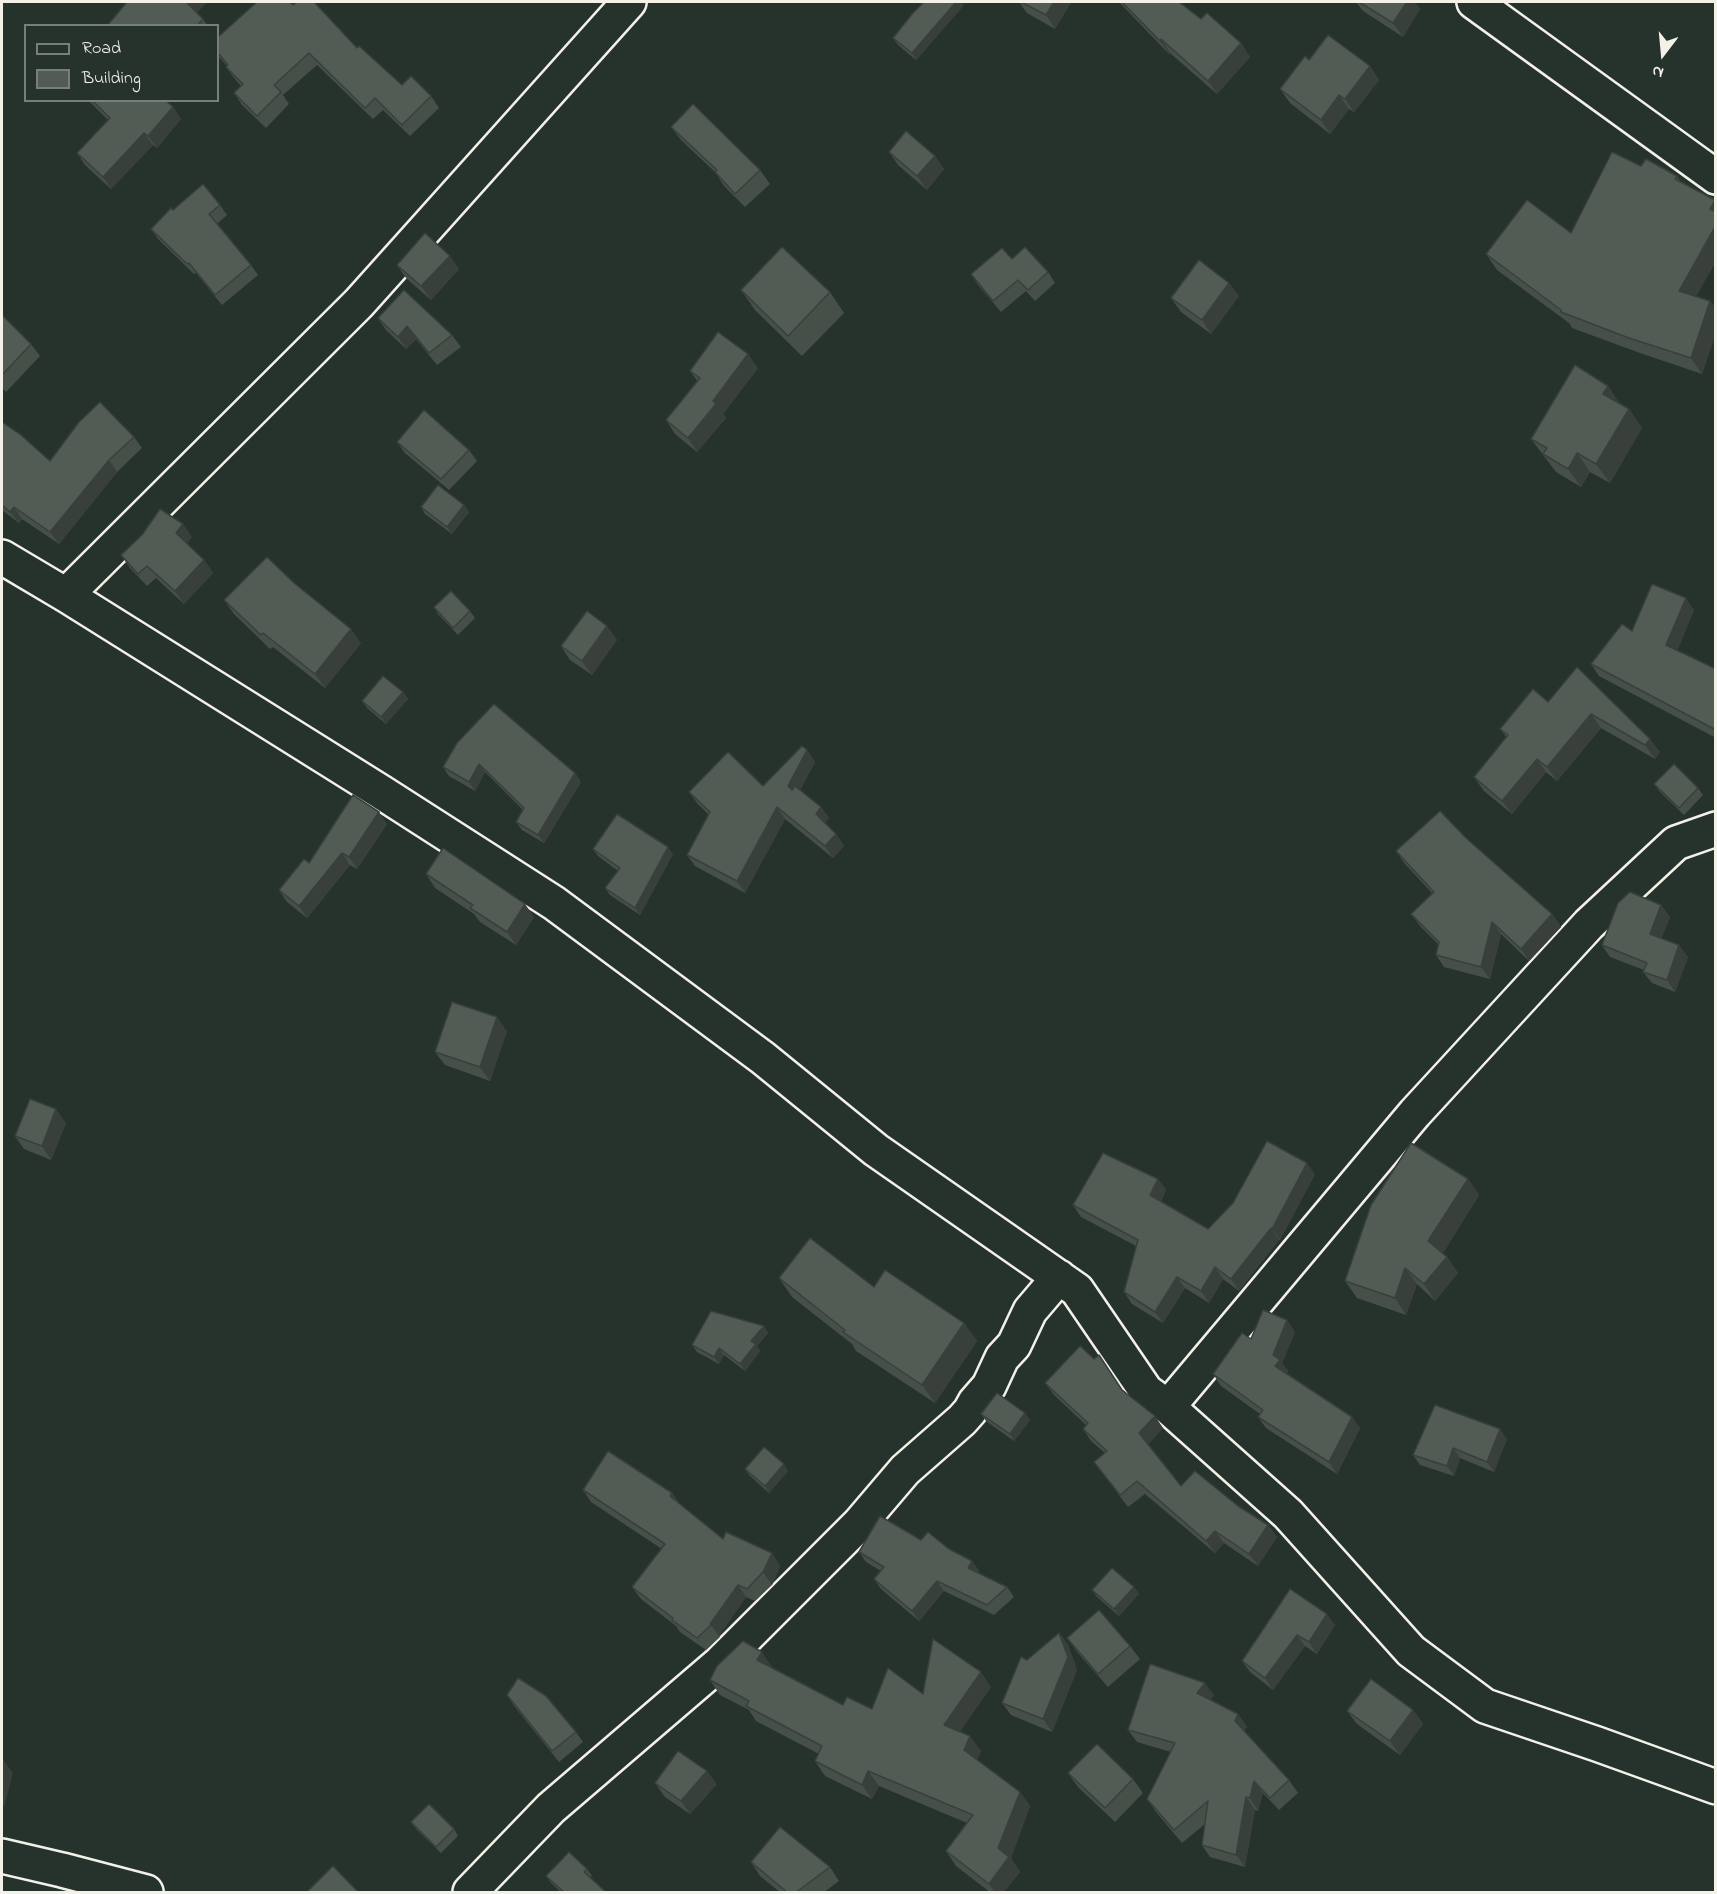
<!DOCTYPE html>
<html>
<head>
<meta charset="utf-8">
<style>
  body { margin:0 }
  #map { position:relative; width:1717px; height:1894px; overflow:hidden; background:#26332d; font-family:"Indie Flower",sans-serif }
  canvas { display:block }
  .frame { position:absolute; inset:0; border:3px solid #f4f1e8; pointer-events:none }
  .legend { position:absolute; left:24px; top:24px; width:195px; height:78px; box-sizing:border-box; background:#26332d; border:2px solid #787f78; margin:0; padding:8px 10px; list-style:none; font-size:18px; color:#f4f1e8 }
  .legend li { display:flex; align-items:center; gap:12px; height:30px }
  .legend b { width:30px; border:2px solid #787f78 }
  .north { position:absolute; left:1633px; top:24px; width:60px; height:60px; -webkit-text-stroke:4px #26332d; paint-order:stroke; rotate:196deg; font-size:16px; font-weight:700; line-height:24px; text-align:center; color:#f4f1e8 }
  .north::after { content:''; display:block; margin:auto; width:21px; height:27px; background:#f4f1e8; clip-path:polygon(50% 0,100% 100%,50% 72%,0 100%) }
</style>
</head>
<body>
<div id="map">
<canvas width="1717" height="1894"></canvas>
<div class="frame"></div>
<ul class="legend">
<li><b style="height:8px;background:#26332d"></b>Road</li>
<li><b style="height:16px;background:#525c55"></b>Building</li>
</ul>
<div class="north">N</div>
</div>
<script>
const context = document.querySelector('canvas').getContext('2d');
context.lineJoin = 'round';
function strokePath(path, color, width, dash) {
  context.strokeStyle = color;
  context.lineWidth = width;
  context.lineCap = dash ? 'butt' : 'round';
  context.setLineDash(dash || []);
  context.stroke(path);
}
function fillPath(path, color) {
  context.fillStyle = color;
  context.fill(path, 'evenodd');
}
const street = new Path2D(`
  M 1474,2 L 1716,177
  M 2,557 L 66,595 L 381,792 L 554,903 L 763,1058 L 876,1150 L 1077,1290 L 1146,1391 L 1168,1407 L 1288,1514 L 1411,1651 L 1485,1706 L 1597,1744 L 1716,1787
  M 66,595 L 359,303 L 629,2
  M 1168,1407 L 1415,1113 L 1589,924 L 1676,843 L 1716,829
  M 2,1856 L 62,1870 L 146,1892
  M 470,1892 L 551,1808 L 720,1663 L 859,1524 L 905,1470 L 962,1420 L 970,1411 L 975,1402 L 989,1386 L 1002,1358 L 1014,1345 L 1030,1311 L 1059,1277`);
strokePath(street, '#f4f1e8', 38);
strokePath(street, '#26332d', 33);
fillPath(new Path2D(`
  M 1019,2 L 1071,2 L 1055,29 L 1027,13 Z
  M 1119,2 L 1179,2 L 1201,19 L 1241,43 L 1250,57 L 1217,94 L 1170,53 L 1169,54 Z
  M 1356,2 L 1414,2 L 1420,9 L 1403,37 L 1363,11 Z
  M 293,5 L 357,48 L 402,85 L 431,96 L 439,108 L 410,136 L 383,110 L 373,119 L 317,65 L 283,95 L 289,104 L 266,128 L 242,105 L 234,93 L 241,86 L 234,78 L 226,67 L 227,66 L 218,56 L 218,37 Z
  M 964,5 L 916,60 L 898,45 L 893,38 Z
  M 197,12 L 203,19 L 208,26 L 107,26 Z
  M 1309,60 L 1370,66 L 1379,80 L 1354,112 L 1349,109 L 1330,134 L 1290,103 L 1280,89 Z
  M 88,100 L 165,100 L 173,107 L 181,119 L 157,148 L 153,145 L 111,189 L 85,165 L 77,153 L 108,120 Z
  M 671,127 L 760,170 L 770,184 L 745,207 L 724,186 L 715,172 L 681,140 Z
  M 889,152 L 935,156 L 944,169 L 927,190 L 898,165 Z
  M 1641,166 L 1677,176 L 1680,181 L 1716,200 L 1716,261 L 1696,296 L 1710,301 L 1716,309 L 1716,332 L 1702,374 L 1640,353 L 1572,328 L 1569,323 L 1497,270 L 1486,254 L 1571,233 Z
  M 220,205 L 227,215 L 217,224 L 251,265 L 258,275 L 222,305 L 196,273 L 194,274 L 158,239 L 151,229 L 173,210 Z
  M 397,265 L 459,269 L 431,300 L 406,278 Z
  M 1048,272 L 1055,283 L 1035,301 L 1026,291 L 1001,312 L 978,285 L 971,274 Z
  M 1229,283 L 1239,296 L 1211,334 L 1181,312 L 1171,298 Z
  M 741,290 L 830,292 L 844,313 L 802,356 L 755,310 Z
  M 2,315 L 31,344 L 40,356 L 6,392 L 2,388 Z
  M 378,318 L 452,335 L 461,347 L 437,365 L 416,339 L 406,349 L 386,330 Z
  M 758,368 L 723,414 L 726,418 L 697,452 L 675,434 L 666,420 L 698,382 L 690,371 Z
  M 1621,404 L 1629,409 L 1642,428 L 1610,483 L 1590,472 L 1581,487 L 1556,472 L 1531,439 Z
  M 2,422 L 50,461 L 134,437 L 142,448 L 117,472 L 59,544 L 22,519 L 19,523 L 2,510 Z
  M 397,442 L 469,450 L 477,461 L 449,490 L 405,453 Z
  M 421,507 L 469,512 L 452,534 L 425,514 Z
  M 192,537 L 187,543 L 204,560 L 213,573 L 184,604 L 156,578 L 147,586 L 130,568 L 121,555 Z
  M 294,583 L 361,643 L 325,688 L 273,647 L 270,649 L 234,614 L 224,600 Z
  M 434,607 L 470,611 L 475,618 L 458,635 L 438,614 Z
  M 1694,610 L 1677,650 L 1716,669 L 1716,738 L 1599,676 L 1591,664 L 1632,631 Z
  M 607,626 L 617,640 L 592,675 L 570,660 L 561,646 Z
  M 1577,667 L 1660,752 L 1655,759 L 1601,728 L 1557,781 L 1546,772 L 1512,814 L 1484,791 L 1474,777 L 1507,738 L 1500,729 L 1548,702 Z
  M 403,692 L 408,699 L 386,724 L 367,708 L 362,701 Z
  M 457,743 L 575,773 L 581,782 L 544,843 L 522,830 L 516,822 L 523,810 L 485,772 L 475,791 L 449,776 L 443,767 Z
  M 807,750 L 815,762 L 800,790 L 821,807 L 829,818 L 825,823 L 836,834 L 844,846 L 833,858 L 785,819 L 745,893 L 695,866 L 687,855 L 708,814 L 697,803 L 689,792 L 763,786 Z
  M 1654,784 L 1698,788 L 1703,795 L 1684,815 L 1659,791 Z
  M 387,824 L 357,869 L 350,865 L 307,918 L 287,902 L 279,890 L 309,863 Z
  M 1466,838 L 1552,914 L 1561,927 L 1529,961 L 1501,934 L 1490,979 L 1444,967 L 1436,955 L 1438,944 L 1420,926 L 1411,914 L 1432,893 L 1404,863 L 1396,851 Z
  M 593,849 L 673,854 L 640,915 L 610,895 L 605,888 L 618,871 L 598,856 Z
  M 426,874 L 534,917 L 516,945 L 480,922 L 474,914 L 435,888 Z
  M 1661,905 L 1670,917 L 1661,939 L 1688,957 L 1675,992 L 1652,983 L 1643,972 L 1644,970 L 1610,957 L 1602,945 Z
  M 507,1031 L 490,1081 L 445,1065 L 435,1052 Z
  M 66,1123 L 51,1160 L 24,1149 L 15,1136 Z
  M 1315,1174 L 1280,1240 L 1279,1240 L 1239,1291 L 1223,1279 L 1209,1303 L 1185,1288 L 1163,1323 L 1132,1304 L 1124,1292 L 1136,1246 L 1081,1217 L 1073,1205 L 1158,1179 L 1166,1190 L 1161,1201 L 1208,1229 Z
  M 1468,1179 L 1479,1195 L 1443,1253 L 1447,1257 L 1458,1273 L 1435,1301 L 1417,1284 L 1406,1315 L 1357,1298 L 1345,1281 Z
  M 779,1278 L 874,1287 L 964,1323 L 977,1341 L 935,1403 L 856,1351 L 852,1344 L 792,1297 Z
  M 1287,1320 L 1295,1332 L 1282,1363 L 1288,1371 L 1286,1374 L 1352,1417 L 1360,1428 L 1337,1474 L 1266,1428 L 1258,1417 L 1260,1414 L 1221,1386 L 1213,1374 L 1251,1339 Z
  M 764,1326 L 768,1333 L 757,1346 L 760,1351 L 745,1371 L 724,1355 L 719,1364 L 697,1352 L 692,1345 Z
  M 1045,1383 L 1123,1390 L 1163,1428 L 1148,1444 L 1181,1486 L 1238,1506 L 1268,1525 L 1277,1537 L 1258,1566 L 1224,1543 L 1215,1553 L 1145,1494 L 1128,1507 L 1094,1462 L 1105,1453 L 1091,1441 L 1083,1429 L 1086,1425 L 1054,1395 Z
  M 1025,1413 L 1030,1420 L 1014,1441 L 986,1421 L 981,1414 Z
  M 1507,1439 L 1494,1472 L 1460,1458 L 1454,1476 L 1420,1465 L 1413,1455 Z
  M 745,1469 L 788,1471 L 769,1493 L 750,1476 Z
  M 583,1490 L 672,1493 L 680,1504 L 723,1539 L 772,1553 L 780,1566 L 772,1585 L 755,1601 L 746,1597 L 719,1636 L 720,1637 L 706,1650 L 680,1632 L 676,1626 L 641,1599 L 632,1587 L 662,1549 L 591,1502 Z
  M 921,1540 L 949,1549 L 972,1561 L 979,1571 L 978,1573 L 1007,1587 L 1014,1597 L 994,1615 L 944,1591 L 919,1621 L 881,1589 L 874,1579 L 881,1571 L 866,1562 L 859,1552 Z
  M 1134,1587 L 1139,1594 L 1119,1616 L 1097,1597 L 1092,1590 Z
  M 1290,1589 L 1335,1625 L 1317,1654 L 1305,1646 L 1273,1690 L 1250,1672 L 1242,1661 Z
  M 1059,1633 L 1068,1645 L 1077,1670 L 1052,1732 L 1011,1715 L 1002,1703 L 1027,1660 Z
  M 1067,1638 L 1130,1646 L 1140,1659 L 1108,1687 L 1077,1652 Z
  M 772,1667 L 772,1668 L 843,1705 L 872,1709 L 923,1694 L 991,1687 L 960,1731 L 981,1751 L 977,1760 L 1020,1792 L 1030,1806 L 1011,1858 L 1020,1872 L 1003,1893 L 991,1893 L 956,1866 L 946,1851 L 967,1823 L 879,1786 L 872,1799 L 825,1776 L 815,1761 L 819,1754 L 756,1721 L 749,1710 L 720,1695 L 710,1680 Z
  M 507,1695 L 576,1732 L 583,1742 L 559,1762 L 514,1706 Z
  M 1214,1695 L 1210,1700 L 1238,1714 L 1247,1727 L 1244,1731 L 1289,1780 L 1298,1793 L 1279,1810 L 1263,1793 L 1258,1811 L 1255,1810 L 1245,1867 L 1210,1857 L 1202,1845 L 1205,1824 L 1182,1843 L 1156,1812 L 1147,1799 L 1171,1752 L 1137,1742 L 1128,1730 Z
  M 1413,1710 L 1423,1724 L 1400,1755 L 1357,1724 L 1347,1711 Z
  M 1068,1773 L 1133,1779 L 1143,1793 L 1115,1822 L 1078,1787 Z
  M 655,1783 L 717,1784 L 690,1814 L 665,1797 Z
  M 411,1822 L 454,1829 L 458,1836 L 441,1853 L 416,1829 Z
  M 751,1862 L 830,1867 L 839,1881 L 823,1893 L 781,1893 L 760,1876 Z
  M 587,1869 L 592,1876 L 590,1877 L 607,1893 L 562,1893 L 551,1883 L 546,1876 Z`), '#474f49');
fillPath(new Path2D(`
  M 188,2 L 207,2 L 195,15 L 187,3 Z
  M 956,2 L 962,2 L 964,5 L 916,60 L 912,53 Z
  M 1054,2 L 1071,2 L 1055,29 L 1046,15 Z
  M 1407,2 L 1414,2 L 1420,9 L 1403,37 L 1393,23 Z
  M 1161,39 L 1170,53 L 1169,54 L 1160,41 Z
  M 1241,43 L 1250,57 L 1217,94 L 1208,81 Z
  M 1370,66 L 1379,80 L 1354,112 L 1345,99 Z
  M 1339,95 L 1349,109 L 1330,134 L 1321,120 Z
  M 173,107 L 181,119 L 157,148 L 148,136 Z
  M 144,133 L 153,145 L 111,189 L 103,177 Z
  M 935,156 L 944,169 L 927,190 L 917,176 Z
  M 1715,200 L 1716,200 L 1716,217 L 1710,209 Z
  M 1716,225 L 1716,261 L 1690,307 L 1679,291 Z
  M 450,256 L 459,269 L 431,300 L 421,286 Z
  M 1229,283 L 1239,296 L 1211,334 L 1202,320 Z
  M 1710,301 L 1716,309 L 1716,332 L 1702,374 L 1691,358 Z
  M 407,326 L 416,339 L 406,349 L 398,337 Z
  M 748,354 L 758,368 L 723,414 L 726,418 L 697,452 L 688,438 L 713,401 Z
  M 1608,386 L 1621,405 L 1603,394 Z
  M 1629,409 L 1642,428 L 1610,483 L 1596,464 Z
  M 1577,453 L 1590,472 L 1581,487 L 1568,469 Z
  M 109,460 L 117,472 L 59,544 L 50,532 Z
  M 464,505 L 469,512 L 452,534 L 447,527 Z
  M 14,507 L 22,519 L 19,523 L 10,512 Z
  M 183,524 L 192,537 L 185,546 L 176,533 Z
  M 204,560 L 213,573 L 184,604 L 175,591 Z
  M 1686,598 L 1694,610 L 1675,657 L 1666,645 Z
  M 607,626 L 617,640 L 592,675 L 582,661 Z
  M 351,629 L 361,643 L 325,688 L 315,674 Z
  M 403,692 L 408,699 L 386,724 L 381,717 Z
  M 1591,714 L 1601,728 L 1557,781 L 1547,767 Z
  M 1650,739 L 1660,752 L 1655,759 L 1645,745 Z
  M 807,750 L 815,762 L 796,798 L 788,786 Z
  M 1537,759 L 1546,772 L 1512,814 L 1502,801 Z
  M 479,764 L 485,772 L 475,791 L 469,782 Z
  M 575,773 L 581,782 L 544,843 L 538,835 Z
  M 777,807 L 785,819 L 745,893 L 737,881 Z
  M 821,807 L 829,818 L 824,825 L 816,814 Z
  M 379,812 L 387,824 L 357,869 L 349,857 Z
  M 836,834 L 844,846 L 833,858 L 825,846 Z
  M 668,847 L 673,854 L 640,915 L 635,908 Z
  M 342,853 L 350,865 L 307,918 L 299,906 Z
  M 525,904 L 534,917 L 516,945 L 507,932 Z
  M 1661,905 L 1670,917 L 1658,946 L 1650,934 Z
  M 1552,914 L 1561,927 L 1529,961 L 1521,949 Z
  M 1492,922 L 1501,934 L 1490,979 L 1481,967 Z
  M 1679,945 L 1688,957 L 1675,992 L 1667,980 Z
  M 497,1017 L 507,1031 L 490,1081 L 480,1067 Z
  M 56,1109 L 66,1123 L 51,1160 L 42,1146 Z
  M 1307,1163 L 1315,1174 L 1280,1240 L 1272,1229 Z
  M 1158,1179 L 1166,1190 L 1158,1206 L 1150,1195 Z
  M 1468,1179 L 1479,1195 L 1440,1258 L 1428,1241 Z
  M 1271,1228 L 1279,1240 L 1239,1291 L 1231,1279 Z
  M 1447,1257 L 1458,1273 L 1435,1301 L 1424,1284 Z
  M 1215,1267 L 1223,1279 L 1209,1303 L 1201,1291 Z
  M 1405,1268 L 1417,1284 L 1406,1315 L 1395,1298 Z
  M 1177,1277 L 1185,1288 L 1163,1323 L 1155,1312 Z
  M 1287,1320 L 1295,1332 L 1282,1363 L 1288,1371 L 1283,1378 L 1275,1366 L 1273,1355 Z
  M 964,1323 L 977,1341 L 935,1403 L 922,1385 Z
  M 764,1326 L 768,1333 L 757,1346 L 760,1351 L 745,1371 L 740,1364 L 751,1341 Z
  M 719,1348 L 724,1355 L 719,1364 L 714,1357 Z
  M 1025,1413 L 1030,1420 L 1014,1441 L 1010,1434 Z
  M 1155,1416 L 1163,1428 L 1148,1445 L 1139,1433 Z
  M 1352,1417 L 1360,1428 L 1337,1474 L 1329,1462 Z
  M 1500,1429 L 1507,1439 L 1494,1472 L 1487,1462 Z
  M 1453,1448 L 1460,1458 L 1454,1476 L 1447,1466 Z
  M 784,1464 L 788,1471 L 769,1493 L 765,1486 Z
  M 672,1493 L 681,1506 L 670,1496 Z
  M 1268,1525 L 1277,1537 L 1258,1566 L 1249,1554 Z
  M 1215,1531 L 1224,1543 L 1215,1553 L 1206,1541 Z
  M 772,1553 L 780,1566 L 772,1585 L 763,1572 Z
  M 972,1561 L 979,1571 L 975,1578 L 968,1568 Z
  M 937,1581 L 944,1591 L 919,1621 L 912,1611 Z
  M 738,1585 L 746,1597 L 719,1636 L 710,1624 Z
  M 1134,1587 L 1139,1594 L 1119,1616 L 1114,1609 Z
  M 1327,1614 L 1335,1625 L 1317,1654 L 1309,1642 Z
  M 1059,1633 L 1068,1645 L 1077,1670 L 1052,1732 L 1043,1719 Z
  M 1297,1635 L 1305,1646 L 1273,1690 L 1265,1678 Z
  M 762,1652 L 772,1667 L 768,1675 L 757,1660 Z
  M 981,1672 L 991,1687 L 954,1740 L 944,1725 Z
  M 1205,1683 L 1214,1695 L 1205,1706 L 1197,1693 Z
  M 1413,1710 L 1423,1724 L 1400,1755 L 1390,1741 Z
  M 1238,1714 L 1247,1727 L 1243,1733 L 1235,1721 Z
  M 970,1736 L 981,1751 L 974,1765 L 964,1750 Z
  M 4,1761 L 13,1773 L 4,1807 L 2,1804 L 2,1772 Z
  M 707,1771 L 717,1784 L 690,1814 L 681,1801 Z
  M 868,1771 L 879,1786 L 872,1799 L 862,1785 Z
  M 1254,1781 L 1263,1793 L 1258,1811 L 1250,1798 Z
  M 1020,1792 L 1030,1806 L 1011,1858 L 1020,1872 L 1003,1893 L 995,1893 L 989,1884 L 998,1848 Z
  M 1246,1797 L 1255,1810 L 1245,1867 L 1236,1855 Z`), '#39403c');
const building = new Path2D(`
  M 127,2 L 188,2 L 187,3 L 203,19 L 197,26 L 107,26 Z
  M 257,2 L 290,2 L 293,5 L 297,2 L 314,2 L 357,48 L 359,46 L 402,85 L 411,76 L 431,96 L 402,125 L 375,98 L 365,108 L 309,53 L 274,85 L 281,92 L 257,116 L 234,93 L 243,84 L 226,67 L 228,65 L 218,53 L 218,37 Z
  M 924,2 L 956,2 L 912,53 L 893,38 L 913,13 Z
  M 1021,2 L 1054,2 L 1046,15 Z
  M 1122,2 L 1179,2 L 1201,19 L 1207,13 L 1241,43 L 1208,81 L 1161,39 L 1160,41 Z
  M 1359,2 L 1407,2 L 1393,23 Z
  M 1328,35 L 1370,66 L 1345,99 L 1339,95 L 1321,120 L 1280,89 L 1305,56 L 1309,60 Z
  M 92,100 L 165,100 L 173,107 L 148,136 L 144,133 L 103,177 L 77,153 L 110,118 Z
  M 693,104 L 760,170 L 735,194 L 715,172 L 717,170 L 671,127 Z
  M 906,131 L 935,156 L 917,176 L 889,152 Z
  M 1612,152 L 1641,166 L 1646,159 L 1677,176 L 1675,179 L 1715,200 L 1710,209 L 1716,212 L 1716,225 L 1679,291 L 1710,301 L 1691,358 L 1629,338 L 1561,312 L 1561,310 L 1486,254 L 1527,200 L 1571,233 Z
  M 203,184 L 220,205 L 209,214 L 251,265 L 215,295 L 189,263 L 187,264 L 151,229 L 171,208 L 173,210 Z
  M 425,233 L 450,256 L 421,286 L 397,265 Z
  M 782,247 L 830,292 L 788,336 L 741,290 Z
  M 1025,247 L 1048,272 L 1028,290 L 1018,280 L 993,301 L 971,274 L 1002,248 L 1012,259 Z
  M 1199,260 L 1229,283 L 1202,320 L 1171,298 Z
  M 404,290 L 452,335 L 429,353 L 407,326 L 398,337 L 378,318 Z
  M 2,315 L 31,344 L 2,375 Z
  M 718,332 L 748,354 L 713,401 L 716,404 L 688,438 L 666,420 L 700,378 L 690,371 Z
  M 1575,365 L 1608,386 L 1603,394 L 1629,409 L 1596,464 L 1577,453 L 1568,469 L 1543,454 L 1547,448 L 1531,439 Z
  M 100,402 L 134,437 L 109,460 L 50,532 L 14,507 L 10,512 L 2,505 L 2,422 L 21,435 L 50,461 L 79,422 Z
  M 424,410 L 469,450 L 441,479 L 397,442 Z
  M 438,485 L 464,505 L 447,527 L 421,507 Z
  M 160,509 L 183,524 L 176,533 L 204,560 L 175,591 L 147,566 L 138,574 L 121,555 L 142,535 Z
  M 267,557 L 294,583 L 351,629 L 315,674 L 263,633 L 261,635 L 224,600 Z
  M 1652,584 L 1686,598 L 1666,645 L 1716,669 L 1716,730 L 1591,664 L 1622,624 L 1632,631 Z
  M 451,591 L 470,611 L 453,628 L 434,607 Z
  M 587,611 L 607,626 L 582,661 L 561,646 Z
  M 1577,667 L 1650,739 L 1645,745 L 1591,714 L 1547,767 L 1537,759 L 1502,801 L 1474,777 L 1508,735 L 1500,729 L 1533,689 L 1548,702 Z
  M 383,676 L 403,692 L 381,717 L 362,701 Z
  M 494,704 L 575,773 L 538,835 L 516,822 L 524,808 L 479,764 L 469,782 L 443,767 L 457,743 Z
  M 802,746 L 807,750 L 788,786 L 792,790 L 795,786 L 821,807 L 816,814 L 836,834 L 825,846 L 777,807 L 737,881 L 687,855 L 710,812 L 689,792 L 728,752 L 763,786 Z
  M 1674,764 L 1698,788 L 1679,808 L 1654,784 Z
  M 353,795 L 379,812 L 349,857 L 342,853 L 299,906 L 279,890 L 304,859 L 309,863 Z
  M 1440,811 L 1466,838 L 1552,914 L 1521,949 L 1492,922 L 1481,967 L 1436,955 L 1439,942 L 1411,914 L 1434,892 L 1396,851 Z
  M 617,814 L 668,847 L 635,908 L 605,888 L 620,868 L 593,849 Z
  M 443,848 L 525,904 L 507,932 L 470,908 L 473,905 L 426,874 Z
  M 1630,892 L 1661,905 L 1650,934 L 1679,945 L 1667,980 L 1643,972 L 1647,963 L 1602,945 L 1618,903 Z
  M 452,1002 L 497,1017 L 480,1067 L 435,1052 Z
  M 30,1099 L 56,1109 L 42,1146 L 15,1136 Z
  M 1267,1141 L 1307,1163 L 1272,1229 L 1271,1228 L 1231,1279 L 1215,1267 L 1201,1291 L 1177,1277 L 1155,1312 L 1124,1292 L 1138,1240 L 1073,1205 L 1103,1153 L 1158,1179 L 1150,1195 L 1208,1229 L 1233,1203 Z
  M 1411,1143 L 1468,1179 L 1428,1241 L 1447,1257 L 1424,1284 L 1405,1268 L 1395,1298 L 1345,1281 L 1371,1205 Z
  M 810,1238 L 874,1287 L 885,1270 L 964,1323 L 922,1385 L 843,1332 L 845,1330 L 779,1278 Z
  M 1263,1310 L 1287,1320 L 1273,1355 L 1280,1360 L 1275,1366 L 1352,1417 L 1329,1462 L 1258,1417 L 1263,1410 L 1213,1374 L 1242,1333 L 1251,1339 Z
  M 711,1311 L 764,1326 L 751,1341 L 756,1344 L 740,1364 L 719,1348 L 714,1357 L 692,1345 Z
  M 1080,1346 L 1094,1359 L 1099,1355 L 1122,1390 L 1155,1416 L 1139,1433 L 1181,1486 L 1195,1471 L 1238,1506 L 1268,1525 L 1249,1554 L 1215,1531 L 1206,1541 L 1137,1481 L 1120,1495 L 1094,1462 L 1107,1451 L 1083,1429 L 1088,1423 L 1045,1383 Z
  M 997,1393 L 1025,1413 L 1010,1434 L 981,1414 Z
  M 1435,1405 L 1500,1429 L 1487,1462 L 1453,1448 L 1447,1466 L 1413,1455 Z
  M 764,1447 L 784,1464 L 765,1486 L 745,1469 Z
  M 608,1451 L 672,1493 L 670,1496 L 723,1539 L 726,1532 L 772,1553 L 763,1572 L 747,1589 L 738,1585 L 710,1624 L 711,1625 L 697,1638 L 672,1620 L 673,1618 L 632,1587 L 665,1544 L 583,1490 Z
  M 880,1516 L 921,1540 L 928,1532 L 949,1549 L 972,1561 L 968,1568 L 1007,1587 L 987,1605 L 937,1581 L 912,1611 L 874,1579 L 884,1567 L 859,1552 Z
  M 1112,1568 L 1134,1587 L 1114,1609 L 1092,1590 Z
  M 1290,1589 L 1327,1614 L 1309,1642 L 1297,1635 L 1265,1678 L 1242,1661 Z
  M 1099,1610 L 1130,1646 L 1098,1674 L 1067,1638 Z
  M 1059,1633 L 1068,1657 L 1043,1719 L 1002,1703 L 1021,1657 L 1027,1660 Z
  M 933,1639 L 981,1672 L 944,1725 L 970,1736 L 964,1750 L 1020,1792 L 998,1848 L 1009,1857 L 989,1884 L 946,1851 L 973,1815 L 868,1771 L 862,1785 L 815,1761 L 822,1746 L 746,1706 L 749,1701 L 710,1680 L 717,1666 L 743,1641 L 762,1652 L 757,1660 L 843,1705 L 847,1697 L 872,1709 L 888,1668 L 923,1694 Z
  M 1150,1664 L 1205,1683 L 1197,1693 L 1238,1714 L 1235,1721 L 1289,1780 L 1270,1798 L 1254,1781 L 1250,1798 L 1246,1797 L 1236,1855 L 1202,1845 L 1208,1801 L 1174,1830 L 1147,1799 L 1175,1743 L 1128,1730 Z
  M 518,1678 L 546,1696 L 576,1732 L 552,1751 L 507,1695 Z
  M 1371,1679 L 1413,1710 L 1390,1741 L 1347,1711 Z
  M 1097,1744 L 1133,1779 L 1105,1808 L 1068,1773 Z
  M 678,1751 L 707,1771 L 681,1801 L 655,1783 Z
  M 2,1761 L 4,1761 L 2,1772 Z
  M 429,1804 L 454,1829 L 436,1847 L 411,1822 Z
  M 780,1827 L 830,1867 L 795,1893 L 788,1893 L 751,1862 Z
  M 569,1852 L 587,1869 L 584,1872 L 607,1893 L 565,1893 L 546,1876 Z
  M 333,1866 L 359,1893 L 306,1893 Z`);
fillPath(building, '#525c55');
strokePath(building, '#39403c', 1.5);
</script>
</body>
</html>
